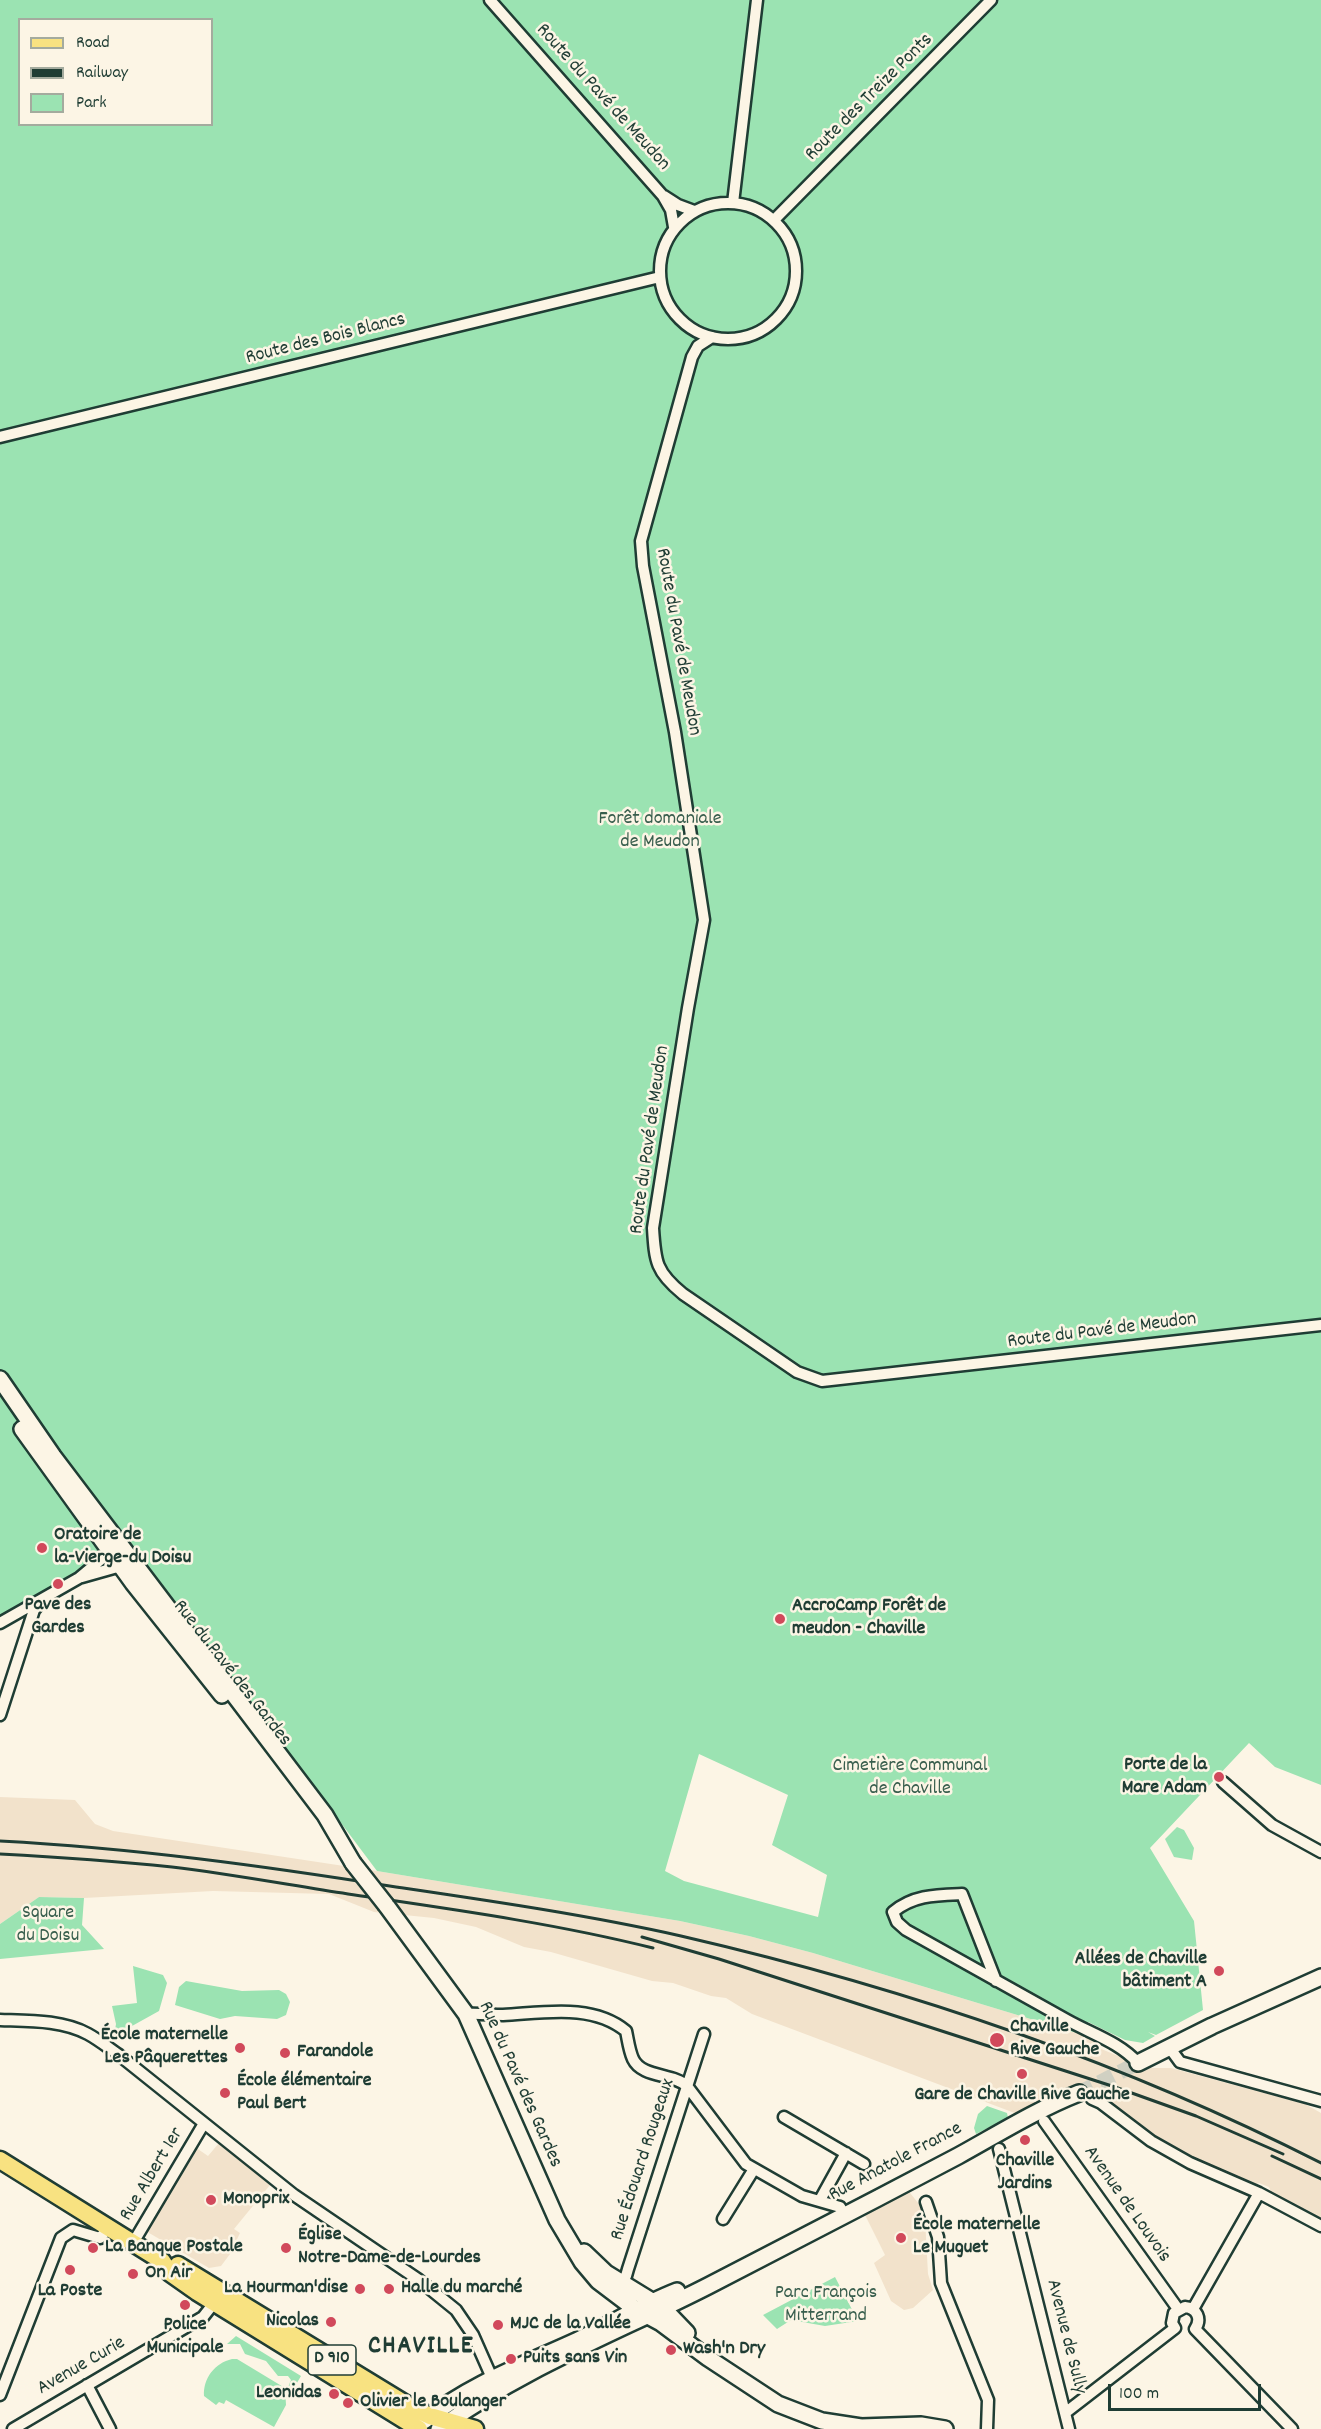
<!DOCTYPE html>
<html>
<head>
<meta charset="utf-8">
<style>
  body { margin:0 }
  #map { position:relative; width:1321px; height:2429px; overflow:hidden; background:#fcf5e5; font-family:Dekko,sans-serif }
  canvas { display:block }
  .legend { position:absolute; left:18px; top:18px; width:195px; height:108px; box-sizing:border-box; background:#fcf5e5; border:2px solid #a4ab9e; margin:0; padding:8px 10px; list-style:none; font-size:18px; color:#1f3d34 }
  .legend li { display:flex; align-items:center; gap:12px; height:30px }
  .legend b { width:30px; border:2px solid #a4ab9e }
  .scale { position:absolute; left:1108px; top:2384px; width:153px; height:27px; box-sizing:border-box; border:3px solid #1f3d34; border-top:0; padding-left:8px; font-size:18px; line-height:21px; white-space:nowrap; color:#1f3d34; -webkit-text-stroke:4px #fcf5e5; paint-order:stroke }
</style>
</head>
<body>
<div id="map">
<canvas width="1321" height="2429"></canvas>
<ul class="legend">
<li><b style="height:8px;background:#f8e281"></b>Road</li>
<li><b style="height:8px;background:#1f3d34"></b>Railway</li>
<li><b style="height:16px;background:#9be3b2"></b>Park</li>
</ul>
<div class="scale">100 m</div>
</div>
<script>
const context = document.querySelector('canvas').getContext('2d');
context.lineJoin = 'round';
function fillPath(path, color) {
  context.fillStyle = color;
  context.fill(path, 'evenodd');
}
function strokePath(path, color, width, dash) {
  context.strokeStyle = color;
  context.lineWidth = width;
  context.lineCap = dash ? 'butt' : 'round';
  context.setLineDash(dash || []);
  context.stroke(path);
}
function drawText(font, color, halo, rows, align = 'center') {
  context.font = font + ' Dekko,sans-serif';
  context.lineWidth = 5;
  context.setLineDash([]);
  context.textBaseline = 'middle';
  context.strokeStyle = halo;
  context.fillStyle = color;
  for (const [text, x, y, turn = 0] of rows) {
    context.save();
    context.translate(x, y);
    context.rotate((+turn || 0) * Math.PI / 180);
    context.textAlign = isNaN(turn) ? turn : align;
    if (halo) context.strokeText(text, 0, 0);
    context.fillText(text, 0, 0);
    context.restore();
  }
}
fillPath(new Path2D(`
  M 0,1797 L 75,1800 L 95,1824 L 113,1831 L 377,1871 L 680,1921 L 749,1936 L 813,1953 L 1080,2034 L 1097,2041 L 1099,2048 L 1147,2068 L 1171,2068 L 1305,2104 L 1321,2113 L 1321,2220 L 1299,2211 L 1272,2194 L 1269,2187 L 1259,2183 L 1253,2186 L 1154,2138 L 1098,2099 L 1073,2088 L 1020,2115 L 752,2014 L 726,1998 L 711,1996 L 673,1983 L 652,1981 L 551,1952 L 524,1947 L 476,1927 L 434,1918 L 374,1912 L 329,1894 L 213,1891 L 84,1898 L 39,1897 L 0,1924 Z
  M 219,2143 L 270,2185 L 234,2229 L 240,2233 L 230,2254 L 221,2266 L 209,2268 L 144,2230 L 195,2147 L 208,2156 Z
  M 907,2189 L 922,2208 L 925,2219 L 928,2274 L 933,2290 L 913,2308 L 904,2310 L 891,2301 L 874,2263 L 885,2255 L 864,2213 Z`), '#f2e2cb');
fillPath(new Path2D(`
  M 0,0 L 1321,0 L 1321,1785 L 1275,1767 L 1249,1743 L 1150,1848 L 1194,1921 L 1203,2010 L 1156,2035 L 1148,2032 L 1155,2036 L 1143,2043 L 1125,2040 L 1088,2022 L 1080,2034 L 813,1953 L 749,1936 L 680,1921 L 377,1871 L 128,1539 L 0,1620 ZM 20,20 L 212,20 L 212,124 L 20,124 ZM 699,1754 L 788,1795 L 772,1845 L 827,1875 L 818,1917 L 684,1881 L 665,1871 Z
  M 1177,1827 L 1184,1830 L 1194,1848 L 1192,1860 L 1174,1857 L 1165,1839 Z
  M 39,1897 L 84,1898 L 82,1925 L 104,1949 L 0,1959 L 0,1924 Z
  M 133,1966 L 163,1975 L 167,1983 L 159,2011 L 114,2036 L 116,2024 L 112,2006 L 137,2003 Z
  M 186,1981 L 242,1991 L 279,1990 L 286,1994 L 290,2002 L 286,2015 L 277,2019 L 235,2016 L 220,2019 L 175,2005 L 179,1987 Z
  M 987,2106 L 1007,2113 L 1008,2118 L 976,2134 L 974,2128 L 978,2114 Z
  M 835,2277 L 858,2321 L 825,2326 L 791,2320 L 777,2329 L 763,2315 Z
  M 236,2336 L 301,2376 L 291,2393 L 288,2387 L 291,2380 L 288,2376 L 278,2376 L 266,2361 L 245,2354 L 240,2344 L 227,2344 Z
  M 232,2359 L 237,2359 L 285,2388 L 286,2405 L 274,2427 L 226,2400 L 224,2404 L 219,2402 L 216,2405 L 204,2396 C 203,2378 215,2363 232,2359 Z`), '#9be3b2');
strokePath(new Path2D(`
  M 1079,2093 L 1138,2063`), '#d0d0c2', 15, [15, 8]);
const minor = new Path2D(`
  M 490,0 L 663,196 L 671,210 L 674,227
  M 664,196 L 678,205 L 694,211
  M 733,203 L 757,0
  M660 271a68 68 0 1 1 136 0a68 68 0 1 1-136 0Z
  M 774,220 L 991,0
  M 712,337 L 698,346 L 692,357 L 641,541 L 643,566 L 675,732 L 704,920 L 688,1008 L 653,1228 C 655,1262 656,1272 683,1294 L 797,1372 L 822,1381 L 1321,1325
  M 0,437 L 660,277
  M 82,1577 L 121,1566
  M 0,1623 L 79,1578 L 110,1552
  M 0,1715 L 34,1610 L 40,1603
  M 1223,1782 L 1272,1825 L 1321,1852
  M 996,1981 L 962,1894 C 936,1895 913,1895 893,1912 L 897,1922 L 906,1930 C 959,1960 1013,1990 1067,2020 C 1092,2034 1119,2042 1138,2063
  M 466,2014 C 479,2013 491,2015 503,2015 C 543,2013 592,2003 626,2031 C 628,2040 629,2050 633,2059 C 642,2078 673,2073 687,2086 L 746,2164 L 802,2196 L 840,2207 L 844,2214
  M 0,2020 C 29,2021 62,2020 88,2034 C 99,2040 109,2048 119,2055 L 294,2195 L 419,2280 L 456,2310 L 473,2335 L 492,2378 L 498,2382
  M 1169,2047 L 1180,2062 L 1321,2101
  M 1092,2099 L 1101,2103 L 1151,2141 L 1190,2163 L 1259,2193 L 1321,2226
  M 784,2117 L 864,2164
  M 1044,2121 L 1178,2309
  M 999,2149 L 1069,2429
  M 820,2200 L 846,2153
  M 926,2202 L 938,2237 L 941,2283 L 988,2400 L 987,2429
  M 723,2219 L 754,2169
  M 133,2243 L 203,2125
  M 617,2285 L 626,2276 L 628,2269 L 704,2034
  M 1193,2309 L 1259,2193
  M 87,2385 L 110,2429
  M 0,2395 L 61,2238 L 73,2230 L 100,2238 L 108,2228
  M 1065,2413 L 1175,2328 L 1172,2323 L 1174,2313 L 1185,2307 C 1197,2308 1202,2319 1195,2329 L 1292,2429
  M 13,2429 L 203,2317 L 214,2303 L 213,2299`);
const secondary = new Path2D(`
  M 0,1379 L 53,1456 L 325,1815 L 353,1863
  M 22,1429 L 133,1583 L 222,1695
  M 386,1905 L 466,2014 L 557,2220 L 582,2262 L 598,2281 L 635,2309 L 661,2323 L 708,2358 L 778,2404 L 822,2421 L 861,2427 L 921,2425 L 945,2429
  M 1138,2063 L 1212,2026 L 1321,1977
  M 584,2252 L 606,2273 L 663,2308 L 687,2333
  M 424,2421 C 470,2384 526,2364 578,2340 C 612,2324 641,2305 677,2291
  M 439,2429 C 518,2370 620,2331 708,2286 C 791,2243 875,2200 958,2156 C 998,2134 1036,2110 1079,2093`);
const primary = new Path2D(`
  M 0,2160 L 162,2261 L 170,2273 L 197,2292 L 419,2429
  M 178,2265 L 409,2406 L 430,2416 L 475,2429`);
strokePath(minor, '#1f3d34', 15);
strokePath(secondary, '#1f3d34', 20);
strokePath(primary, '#1f3d34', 21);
strokePath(minor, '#fcf5e5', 10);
strokePath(secondary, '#fcf5e5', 15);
strokePath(primary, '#f8e281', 16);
strokePath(new Path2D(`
  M 0,1841 C 133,1848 264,1866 396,1887 C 491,1901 587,1915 681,1936 C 902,1987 1119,2060 1321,2163
  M 0,1854 C 58,1857 115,1861 172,1867 C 231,1874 289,1885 348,1894 C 450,1909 553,1923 653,1948
  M 642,1937 L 719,1959 L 1115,2087 L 1196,2116 L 1283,2154
  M 1272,2156 L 1321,2179`), '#1f3d34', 3);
const secondaryBridge = new Path2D(`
  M 353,1863 L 386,1905`);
strokePath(secondaryBridge, '#1f3d34', 20, []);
strokePath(secondaryBridge, '#fcf5e5', 15);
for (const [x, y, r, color] of [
  [42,1548,6,"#d1495b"],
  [58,1584,6,"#d1495b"],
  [780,1619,6,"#d1495b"],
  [1219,1777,6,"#d1495b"],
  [1219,1971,6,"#d1495b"],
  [997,2040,8,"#d1495b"],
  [240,2048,6,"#d1495b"],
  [285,2053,6,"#d1495b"],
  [1022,2074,6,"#d1495b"],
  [225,2093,6,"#d1495b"],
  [1025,2140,6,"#d1495b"],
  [211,2200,6,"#d1495b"],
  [901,2238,6,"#d1495b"],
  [93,2248,6,"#d1495b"],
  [286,2248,6,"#d1495b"],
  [70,2270,6,"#d1495b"],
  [133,2274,6,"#d1495b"],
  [360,2289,6,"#d1495b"],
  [389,2289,6,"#d1495b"],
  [185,2305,6,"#d1495b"],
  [331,2322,6,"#d1495b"],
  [498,2325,6,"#d1495b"],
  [671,2350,6,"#d1495b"],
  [511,2359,6,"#d1495b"],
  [334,2394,6,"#d1495b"],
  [348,2403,6,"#d1495b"]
]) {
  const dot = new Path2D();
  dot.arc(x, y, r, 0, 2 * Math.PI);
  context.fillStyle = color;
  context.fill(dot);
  strokePath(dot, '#fcf5e5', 2);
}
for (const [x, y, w] of [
  [332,2360,48]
]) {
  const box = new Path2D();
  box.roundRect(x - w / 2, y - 15, w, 30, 4.5);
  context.fillStyle = '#fcf5e5';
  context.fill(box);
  strokePath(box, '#1f3d34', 1.5);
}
drawText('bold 18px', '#1f3d34', null, [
  ["D 910",332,2360]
]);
drawText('20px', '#1f3d34', '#fcf5e5', [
  ["Route du Pavé de Meudon",602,98,48],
  ["Route des Treize Ponts",870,98,-45],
  ["Route des Bois Blancs",326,340,-14],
  ["Route du Pavé de Meudon",677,642,80],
  ["Route du Pavé de Meudon",651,1140,-82],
  ["Route du Pavé de Meudon",1102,1332,-7],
  ["Rue du Pavé des Gardes",231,1674,52],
  ["Rue du Pavé des Gardes",519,2085,66],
  ["Rue Édouard Rougeaux",644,2160,-72],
  ["Rue Anatole France",896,2163,-28],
  ["Rue Albert 1er",153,2175,-59],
  ["Avenue de Louvois",1126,2205,55],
  ["Avenue de Sully",1065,2337,76],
  ["Avenue Curie",82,2367,-30]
]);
drawText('20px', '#385e4d', '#fcf5e5', [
  ["Forêt domaniale",660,820],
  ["de Meudon",660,843],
  ["Cimetière Communal",910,1767],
  ["de Chaville",910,1790],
  ["Square",48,1914],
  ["du Doisu",48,1937],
  ["Parc François",826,2294],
  ["Mitterrand",826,2317]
]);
drawText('bold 20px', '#1f3d34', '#fcf5e5', [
  ["Oratoire de",54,1536],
  ["la-Vierge-du Doisu",54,1559],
  ["Pave des",58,1606,"center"],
  ["Gardes",58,1629,"center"],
  ["AccroCamp Forêt de",792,1607],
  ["meudon - Chaville",792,1630],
  ["Porte de la",1207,1766,"right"],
  ["Mare Adam",1207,1789,"right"],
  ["Allées de Chaville",1207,1960,"right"],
  ["bâtiment A",1207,1983,"right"],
  ["Chaville",1010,2028],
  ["Rive Gauche",1010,2051],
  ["École maternelle",228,2036,"right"],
  ["Les Pâquerettes",228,2059,"right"],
  ["Farandole",297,2053],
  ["École élémentaire",237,2082],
  ["Paul Bert",237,2105],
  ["Gare de Chaville Rive Gauche",1022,2096,"center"],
  ["Chaville",1025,2162,"center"],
  ["Jardins",1025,2185,"center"],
  ["Monoprix",223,2200],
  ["École maternelle",913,2226],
  ["Le Muguet",913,2249],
  ["Église",298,2236],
  ["Notre-Dame-de-Lourdes",298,2259],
  ["La Banque Postale",105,2248],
  ["On Air",145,2274],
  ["La Hourman'dise",348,2289,"right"],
  ["Halle du marché",401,2289],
  ["La Poste",70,2292,"center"],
  ["Nicolas",319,2322,"right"],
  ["MJC de la Vallée",510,2325],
  ["Police",185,2326,"center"],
  ["Municipale",185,2349,"center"],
  ["Wash'n Dry",683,2350],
  ["Puits sans Vin",523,2359],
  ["Leonidas",322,2394,"right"],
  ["Olivier le Boulanger",360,2403]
], 'left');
context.letterSpacing = '1.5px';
drawText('bold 26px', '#1f3d34', '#fcf5e5', [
  ["CHAVILLE",421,2348]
]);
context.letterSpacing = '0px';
</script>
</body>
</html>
